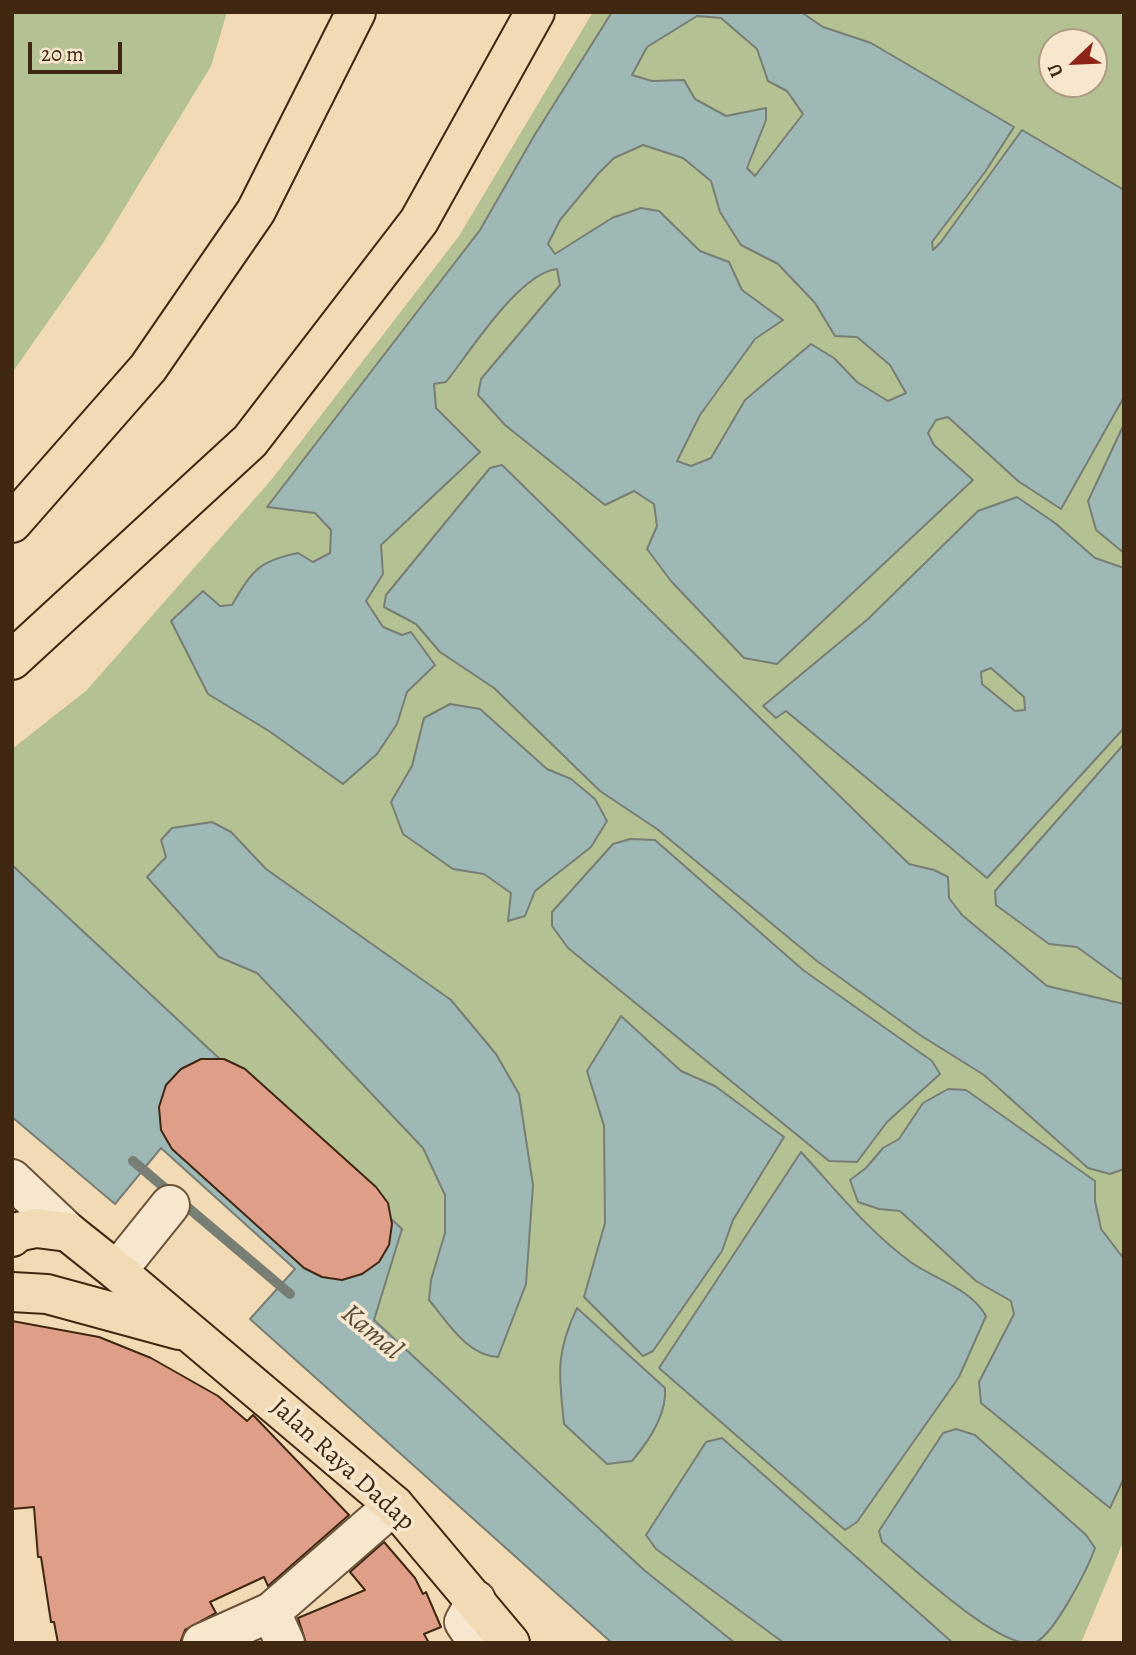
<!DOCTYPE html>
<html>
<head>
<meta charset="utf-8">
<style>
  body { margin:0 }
  #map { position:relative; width:1136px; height:1655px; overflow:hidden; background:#f1dab4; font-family:Alegreya,serif }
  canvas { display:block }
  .frame { position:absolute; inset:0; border:14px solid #3f2712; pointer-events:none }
  .north { position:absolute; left:1038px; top:28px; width:70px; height:70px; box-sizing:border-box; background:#f6e7ce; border:2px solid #ad9a83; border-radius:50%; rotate:247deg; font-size:19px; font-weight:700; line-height:28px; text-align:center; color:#3f2712 }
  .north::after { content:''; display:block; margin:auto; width:24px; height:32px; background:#8f2418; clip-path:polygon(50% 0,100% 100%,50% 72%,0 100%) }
  .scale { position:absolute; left:28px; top:42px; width:94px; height:32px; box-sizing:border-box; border:4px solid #3f2712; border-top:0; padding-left:9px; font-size:21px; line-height:24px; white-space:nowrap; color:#3f2712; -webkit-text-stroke:5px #f6e7ce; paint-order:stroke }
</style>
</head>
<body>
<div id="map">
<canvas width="1136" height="1655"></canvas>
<div class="frame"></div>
<div class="north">U</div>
<div class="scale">20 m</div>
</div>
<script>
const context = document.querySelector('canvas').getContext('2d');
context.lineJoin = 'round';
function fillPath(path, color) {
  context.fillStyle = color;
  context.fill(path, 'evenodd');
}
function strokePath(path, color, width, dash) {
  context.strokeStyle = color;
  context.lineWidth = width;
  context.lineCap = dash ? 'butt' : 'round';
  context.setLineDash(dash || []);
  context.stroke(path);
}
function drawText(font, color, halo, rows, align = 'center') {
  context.font = font + ' Alegreya,serif';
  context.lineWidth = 7;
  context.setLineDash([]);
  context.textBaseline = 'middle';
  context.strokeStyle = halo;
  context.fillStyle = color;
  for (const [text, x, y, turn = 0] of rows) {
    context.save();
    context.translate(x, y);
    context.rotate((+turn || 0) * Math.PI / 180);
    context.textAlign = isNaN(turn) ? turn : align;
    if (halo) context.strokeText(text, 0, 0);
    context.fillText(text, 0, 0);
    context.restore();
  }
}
fillPath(new Path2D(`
  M 12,12 L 227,12 L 211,66 L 103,243 L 12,373 Z
  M 593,12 L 1124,12 L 1124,1540 L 1081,1643 L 735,1643 L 644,1570 L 374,1320 L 402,1229 L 12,865 L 12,749 L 87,690 L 272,479 L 459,236 ZM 1052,42 L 1094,42 L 1094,84 L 1052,84 Z`), '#b4c192');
const water = new Path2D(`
  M 612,12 L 801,12 L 823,27 L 871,43 L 1014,127 L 985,172 L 932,242 L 933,250 L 941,242 L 1022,130 L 1124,190 L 1124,397 L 1061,509 L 1018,481 L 948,417 L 936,420 L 928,433 L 934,445 L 973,480 L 777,664 L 744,658 L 671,581 L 647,549 L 657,526 L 654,504 L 634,491 L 605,505 L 505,425 L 478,395 L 481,379 L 560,285 L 557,269 C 519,273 470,352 446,382 L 434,384 L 436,408 L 480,452 L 381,545 L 383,574 L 366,601 L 383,627 L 402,635 L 411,632 L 435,665 L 407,692 L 397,724 L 377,754 L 343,784 L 269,731 L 208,694 L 171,621 L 203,591 L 220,606 L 232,605 C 252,571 258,561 298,553 L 313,562 L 330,553 L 331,530 L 315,513 L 267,507 L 480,230 L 534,136 ZM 697,16 L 721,18 L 757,49 L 768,81 L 787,91 L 803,114 L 755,176 L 747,168 L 766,120 L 766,108 L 726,116 L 695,99 L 684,80 L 652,81 L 632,75 L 647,47 ZM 643,145 L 683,158 L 711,181 L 720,212 L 741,245 L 778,264 L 815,303 L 835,336 L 857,337 L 890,365 L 906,393 L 888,401 L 857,382 L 834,358 L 811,344 L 745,400 L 711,458 L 691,466 L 677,461 L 700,415 L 755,339 L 783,320 L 742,290 L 729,262 L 700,251 L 659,211 L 641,208 L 612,218 L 555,254 L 548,244 L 560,220 L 598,174 L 614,158 Z
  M 1124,424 L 1124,553 L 1096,530 L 1088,501 Z
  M 502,465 L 909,864 L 934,870 L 948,877 L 949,898 L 962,915 L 1047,986 L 1124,1004 L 1124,1169 L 1110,1174 L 1088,1168 L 984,1075 L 920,1035 L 817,961 L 657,829 L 600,791 L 494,688 L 440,652 L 416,624 L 384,607 L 386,595 L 490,468 Z
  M 1017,497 L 1055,523 L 1095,558 L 1124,568 L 1124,728 L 987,878 L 786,711 L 776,718 L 763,706 L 868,619 L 978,511 ZM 991,668 L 1024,697 L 1025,710 L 1015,711 L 982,684 L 981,672 Z
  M 450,704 L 480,709 L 547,769 L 571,779 L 595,799 L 607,821 L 591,847 L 535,891 L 525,916 L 508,921 L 511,893 L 484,874 L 453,869 L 403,834 L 391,802 L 412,766 L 424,718 Z
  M 1124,744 L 1124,981 L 1077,947 L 1049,944 L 996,905 L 995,891 Z
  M 212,822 L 231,832 L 266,869 L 451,1000 L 496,1054 L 519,1094 L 533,1185 L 526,1284 L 498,1357 C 467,1356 447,1321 429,1300 L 431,1280 L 445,1233 L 445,1195 L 423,1148 L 257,973 L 219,957 L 147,877 L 166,857 L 161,840 L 172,828 Z
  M 630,839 L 655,840 L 803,970 L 932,1061 L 940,1074 L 887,1122 L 857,1162 L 829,1161 L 568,948 L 552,926 L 552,912 L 613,844 Z
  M 12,865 L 402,1229 L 374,1320 L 644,1570 L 735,1643 L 612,1643 L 250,1319 L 295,1269 L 161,1148 L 115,1204 L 12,1117 Z
  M 621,1016 L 681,1071 L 715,1086 L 784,1137 L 733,1220 L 722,1251 L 653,1351 L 643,1356 L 584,1297 L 605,1223 L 604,1126 L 587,1071 Z
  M 948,1089 L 966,1090 L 1095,1181 L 1095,1201 L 1101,1229 L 1124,1259 L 1124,1478 L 1110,1508 L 981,1403 L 979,1382 L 1014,1314 L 1011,1301 L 976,1281 L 900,1211 L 879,1209 L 858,1202 L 850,1180 L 866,1168 L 883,1148 L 899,1139 L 923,1103 Z
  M 801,1152 C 836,1190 870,1233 912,1263 C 937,1280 971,1289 986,1316 L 959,1377 L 857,1522 L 845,1530 L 659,1368 Z
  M 577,1308 L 665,1388 C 667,1414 649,1441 632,1461 L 607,1464 L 564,1424 C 559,1375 555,1354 577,1308 Z
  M 956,1429 L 975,1435 L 1086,1535 L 1095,1548 C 1088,1568 1055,1633 1036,1642 C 1004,1655 908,1563 882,1542 L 879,1531 L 943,1433 Z
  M 722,1438 L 953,1643 L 784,1643 L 656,1549 L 646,1535 L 706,1442 Z`);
fillPath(water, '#9eb8b6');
strokePath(water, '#787e74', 2);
strokePath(new Path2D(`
  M 133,1161 L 290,1294`), '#787e74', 10);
const building = new Path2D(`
  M 201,1059 L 224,1059 L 245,1069 L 376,1187 L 388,1203 L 392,1224 L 389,1245 L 379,1262 L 362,1274 L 342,1280 L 322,1277 L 304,1268 L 172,1149 L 161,1130 L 159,1107 L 166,1085 L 181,1069 Z
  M 12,1321 L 99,1337 L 151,1358 L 218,1396 L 247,1421 L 253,1415 L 349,1515 L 268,1586 L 264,1577 L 210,1602 L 216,1613 L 185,1630 L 180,1643 L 58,1643 L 54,1622 L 51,1622 L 41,1557 L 38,1557 L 34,1507 L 12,1509 Z
  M 384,1542 L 415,1578 L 423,1594 L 426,1592 L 441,1627 L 424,1634 L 429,1643 L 306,1643 L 298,1618 L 365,1590 L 350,1572 Z`);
fillPath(building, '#df9e88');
strokePath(building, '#3f2712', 2);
const minor = new Path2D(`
  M 12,1179 L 68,1232
  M 117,1271 L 170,1205
  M 476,1600 L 464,1622 L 478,1643
  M 202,1643 L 271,1612
  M 285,1643 L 271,1612 L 394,1505`);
const major = new Path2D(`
  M 12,1237 L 17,1232 L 36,1228 L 68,1232 L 117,1271 L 394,1505 L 510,1643
  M 12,1292 L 47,1294 L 179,1330`);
const highway = new Path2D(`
  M 12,523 L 148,368 L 256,211 L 356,12
  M 12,660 L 250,441 L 419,221 L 535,12`);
strokePath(minor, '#6c543a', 42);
strokePath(major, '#3f2712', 42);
strokePath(highway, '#3f2712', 42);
strokePath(minor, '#f6e7ce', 38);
strokePath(major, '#f1dab4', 38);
strokePath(highway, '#f1dab4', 38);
drawText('26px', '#3f2712', '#f6e7ce', [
  ["Jalan Raya Dadap",342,1465,42]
]);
drawText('italic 28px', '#574b3b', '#f6e7ce', [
  ["Kamal",371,1333,40]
]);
</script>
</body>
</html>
